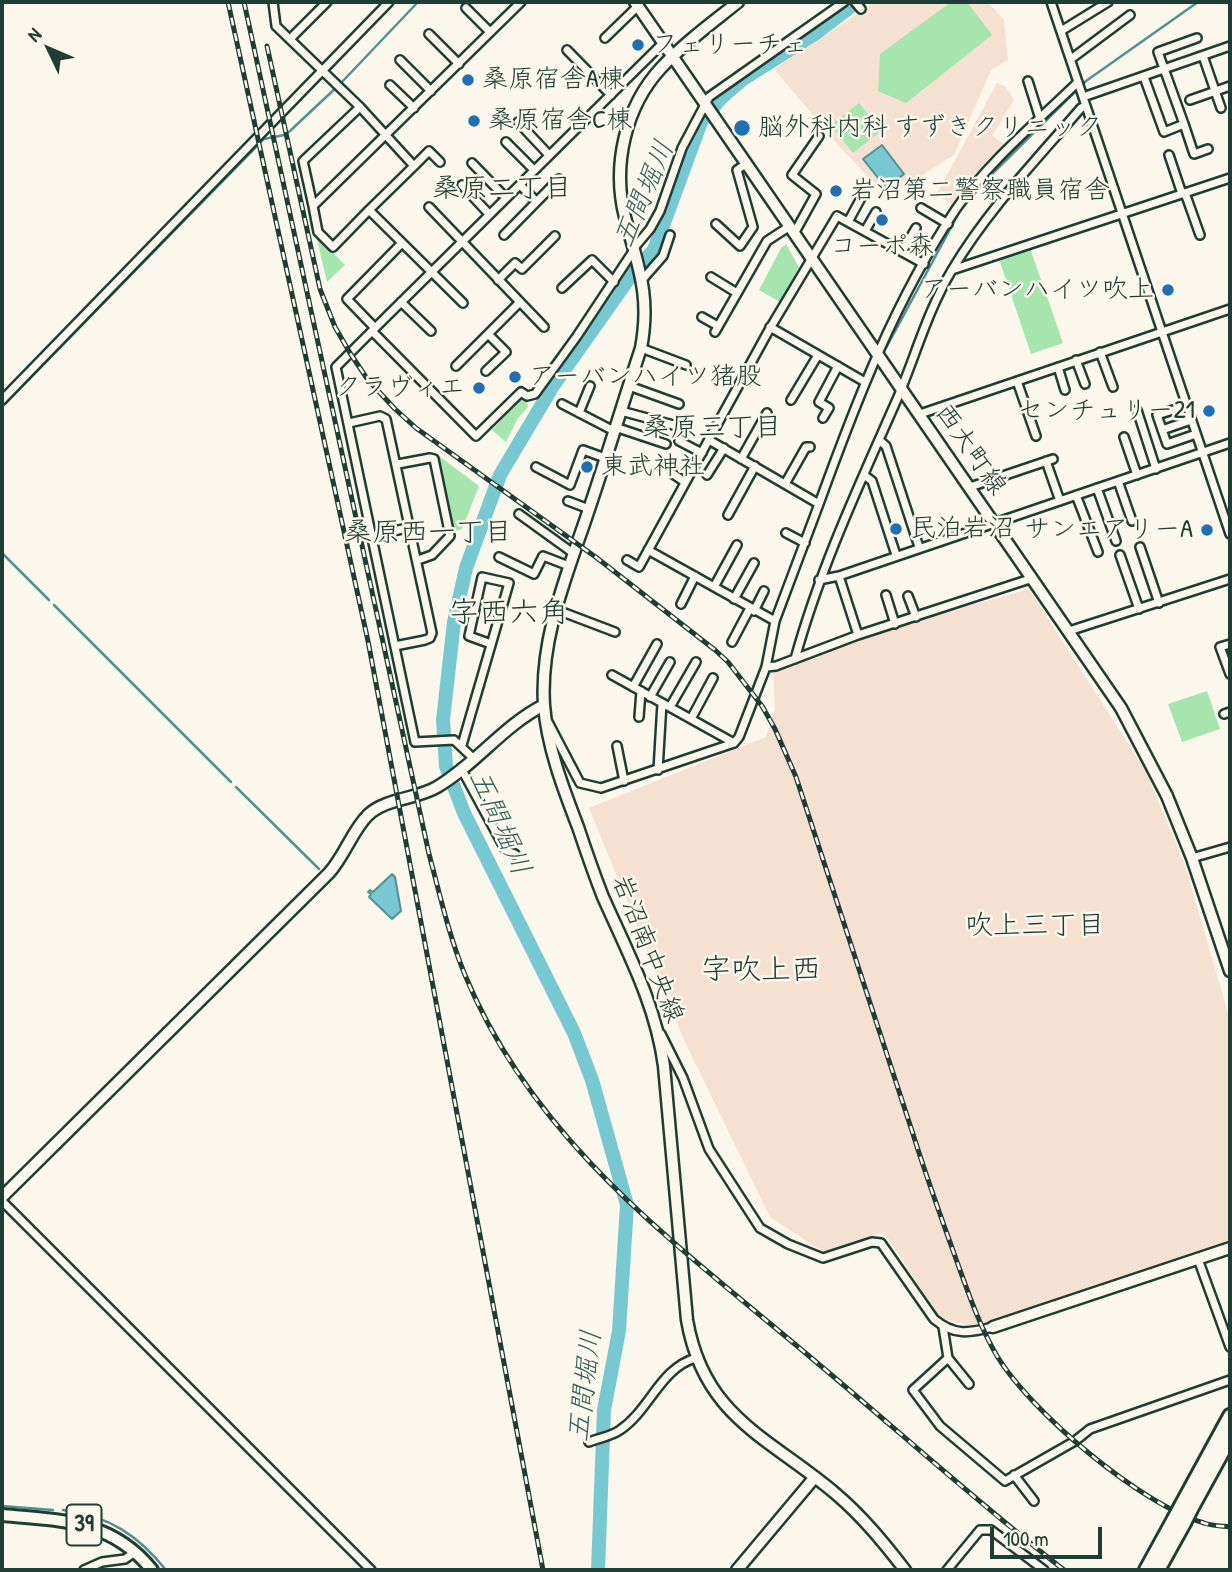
<!DOCTYPE html>
<html>
<head>
<meta charset="utf-8">
<style>
  body { margin:0 }
  #map { position:relative; width:1232px; height:1572px; overflow:hidden; background:#fbf7ec; font-family:"Patrick Hand",sans-serif }
  canvas { display:block }
  .frame { position:absolute; inset:0; border:4px solid #1f3d34; pointer-events:none }
  .north { position:absolute; left:14px; top:14px; width:70px; height:70px; -webkit-text-stroke:5px #fbf7ec; paint-order:stroke; rotate:314deg; font-size:19px; font-weight:700; line-height:28px; text-align:center; color:#1f3d34 }
  .north::after { content:''; display:block; margin:auto; width:24px; height:32px; background:#1f3d34; clip-path:polygon(50% 0,100% 100%,50% 72%,0 100%) }
  .scale { position:absolute; left:990px; top:1527px; width:112px; height:32px; box-sizing:border-box; border:4px solid #1f3d34; border-top:0; padding-left:9px; font-size:21px; line-height:24px; white-space:nowrap; color:#1f3d34; -webkit-text-stroke:5px #fbf7ec; paint-order:stroke }
</style>
</head>
<body>
<div id="map">
<canvas width="1232" height="1572"></canvas>
<div class="frame"></div>
<div class="north">N</div>
<div class="scale">100 m</div>
</div>
<script>
const context = document.querySelector('canvas').getContext('2d');
context.lineJoin = 'round';
function fillPath(path, color) {
  context.fillStyle = color;
  context.fill(path, 'evenodd');
}
function strokePath(path, color, width, dash) {
  context.strokeStyle = color;
  context.lineWidth = width;
  context.lineCap = dash ? 'butt' : 'round';
  context.setLineDash(dash || []);
  context.stroke(path);
}
function drawText(font, color, halo, rows, align = 'center') {
  context.font = font + ' "Patrick Hand","Klee One",sans-serif';
  context.lineWidth = 5;
  context.setLineDash([]);
  context.textBaseline = 'middle';
  context.strokeStyle = halo;
  context.fillStyle = color;
  for (const [text, x, y, turn = 0] of rows) {
    context.save();
    context.translate(x, y);
    context.rotate((+turn || 0) * Math.PI / 180);
    context.textAlign = isNaN(turn) ? turn : align;
    if (halo) context.strokeText(text, 0, 0);
    context.fillText(text, 0, 0);
    context.restore();
  }
}
fillPath(new Path2D(`
  M 875,2 L 988,2 L 1004,20 L 1008,60 L 991,70 L 954,155 L 887,197 L 839,146 L 774,69 Z
  M 997,83 L 1005,86 L 1014,100 L 992,136 L 1009,147 L 961,200 L 951,204 L 936,195 Z
  M 1029,589 L 1145,770 L 1184,862 L 1230,1020 L 1230,1241 L 977,1327 L 940,1318 L 884,1232 L 825,1253 L 770,1217 L 684,1040 L 589,808 L 766,737 L 775,709 L 773,670 L 890,628 Z`), '#f4e1d2');
fillPath(new Path2D(`
  M 951,2 L 967,2 L 992,35 L 906,103 L 878,91 L 880,54 Z
  M 859,103 L 881,131 L 853,153 L 831,125 Z
  M 316,235 L 345,265 L 327,282 Z
  M 786,244 L 799,267 L 780,302 L 759,290 L 781,248 Z
  M 1030,248 L 1063,343 L 1031,354 L 999,259 Z
  M 520,400 L 527,400 L 528,407 L 518,418 L 506,442 L 492,430 Z
  M 435,453 L 479,486 L 462,529 L 451,533 Z
  M 1207,691 L 1220,729 L 1182,742 L 1168,704 Z`), '#a6e6ae');
const water = new Path2D(`
  M 882,145 L 904,174 L 886,188 L 863,159 Z
  M 392,874 L 395,877 L 401,911 L 392,919 L 369,897 L 371,894 L 368,892 L 370,890 L 373,892 Z`);
fillPath(water, '#78c8d2');
strokePath(water, '#549093', 2);
strokePath(new Path2D(`
  M 886,348 L 961,209 L 995,171 L 1086,81 L 1198,2
  M 2,407 L 264,139 L 284,135 L 290,131 L 341,83 L 418,2
  M 2,553 L 49,600
  M 54,605 L 231,782
  M 778,626 L 857,412
  M 236,787 L 319,869
  M 2,1506 L 53,1510
  M 63,1510 C 109,1516 138,1535 166,1570`), '#549093', 2.5);
strokePath(new Path2D(`
  M 598,1570 L 604,1410 L 619,1331 L 627,1205 L 592,1080 L 574,1033 L 464,813 L 446,766 L 443,720 L 454,622 L 466,568 L 500,475 L 553,386 L 630,277 L 654,250 L 701,122 L 721,98 L 743,79 L 816,33 L 857,2`), '#78c8d2', 14);
const street = new Path2D(`
  M 273,2 L 276,26 L 360,107 L 414,166 L 369,210 L 463,303
  M 855,2 L 861,9
  M 1051,2 L 1230,534
  M 466,8 L 490,32
  M 1061,31 L 1108,2
  M 429,34 L 459,64
  M 605,38 L 638,6
  M 290,39 L 327,2
  M 567,50 L 611,95
  M 1203,56 L 1221,108
  M 1071,59 L 1130,15
  M 400,60 L 431,91
  M 1144,77 L 1164,132 L 1184,124 L 1158,52 L 1197,38
  M 1028,81 L 1040,119
  M 390,85 L 414,108
  M 1083,97 L 1230,46
  M 1190,100 L 1230,86
  M 518,122 L 549,155
  M 1184,124 L 1194,154 L 1208,149
  M 506,142 L 534,170
  M 1169,155 L 1182,194
  M 472,163 L 506,198
  M 414,166 L 429,151 L 440,162
  M 462,185 L 489,214
  M 520,185 L 536,201
  M 1185,193 L 1200,235
  M 313,206 L 303,161 L 360,107
  M 429,207 L 544,327
  M 921,208 L 948,224
  M 369,210 L 333,247 L 318,232 L 313,206 L 521,2
  M 848,222 L 861,198
  M 716,224 L 740,246 L 753,227 L 737,170 L 747,163
  M 865,231 L 876,212
  M 795,232 L 816,194 L 792,175 L 819,136
  M 504,235 L 559,179
  M 634,248 L 650,229 L 660,211 L 682,148 L 709,97 L 844,2
  M 634,250 L 577,336 L 535,394 L 527,396 L 521,392 L 476,436 L 372,331 L 663,43
  M 902,252 L 916,228
  M 952,270 L 1230,178
  M 711,277 L 737,293
  M 498,280 L 515,263 L 522,269 L 555,236
  M 642,280 L 663,256 L 670,235
  M 562,288 L 592,260 L 614,282
  M 401,302 L 431,331
  M 702,317 L 718,326
  M 770,327 L 865,382
  M 375,328 L 347,299 L 402,243
  M 372,331 L 336,367 L 415,742 L 454,740 L 473,758
  M 715,332 L 767,241 L 790,226
  M 641,348 L 686,365
  M 1100,352 L 1113,387
  M 1076,360 L 1085,384
  M 456,366 L 520,302
  M 1058,367 L 1065,390
  M 486,371 L 506,352 L 488,334
  M 1017,381 L 1036,436
  M 629,386 L 679,404
  M 2,400 L 389,2
  M 791,400 L 818,355
  M 562,404 L 614,431
  M 1186,406 L 1157,415 L 1167,444 L 1196,434
  M 1137,410 L 1156,469
  M 621,411 L 677,426
  M 579,413 L 590,386
  M 920,414 L 1230,309
  M 823,418 L 829,408 L 819,402 L 838,366
  M 349,423 L 380,416 L 386,419 L 432,633 L 430,638 L 425,640 L 395,646
  M 615,427 L 666,444
  M 1162,430 L 1191,420
  M 1124,437 L 1137,475
  M 709,440 L 819,504 L 775,621
  M 879,440 L 886,446 L 919,547
  M 679,441 L 702,453
  M 741,459 L 767,413
  M 1046,461 L 1060,501
  M 398,464 L 430,458 L 434,459 L 450,536 L 432,555 L 418,560
  M 536,467 L 570,485 L 583,450 L 605,458
  M 673,474 L 685,482
  M 707,475 L 724,448
  M 864,475 L 872,481 L 896,555
  M 1118,481 L 1132,521
  M 785,484 L 806,447 L 810,447
  M 970,487 L 1053,459
  M 1097,488 L 1116,541
  M 1076,495 L 1098,552
  M 568,501 L 589,509
  M 819,504 C 856,402 895,300 956,209 C 989,161 1037,122 1078,82
  M 519,514 L 573,553
  M 728,515 L 755,466
  M 786,533 L 805,543
  M 373,536 L 411,527
  M 1140,547 L 1159,603
  M 1120,555 L 1139,609
  M 499,557 L 534,574 L 543,556 L 569,566
  M 627,560 L 639,567 L 769,330 L 837,216 L 924,264
  M 839,576 L 858,635
  M 819,580 L 839,576 L 1230,443
  M 714,587 L 737,545
  M 886,595 L 895,624
  M 908,596 L 916,617
  M 734,599 L 754,563
  M 681,604 L 695,576
  M 557,610 L 615,632
  M 754,611 L 764,591
  M 1069,631 L 1230,579
  M 732,642 L 750,608
  M 1230,644 L 1220,647 L 1230,674
  M 795,659 C 820,568 860,483 898,397 C 916,354 928,310 952,270 C 987,211 1036,160 1081,108 L 1086,106
  M 766,667 L 776,666 L 858,635 L 1033,578
  M 612,675 L 734,743
  M 633,687 L 657,644
  M 650,697 L 670,662
  M 670,707 L 696,662
  M 1224,714 L 1230,712
  M 639,717 L 641,691
  M 691,719 L 713,678
  M 548,722 L 580,783 L 601,788 L 734,743 L 739,737 L 766,667 L 775,621 L 648,550
  M 462,745 L 509,583 L 482,577 L 469,636 L 491,644
  M 617,746 L 624,781
  M 461,768 L 506,851 L 515,854
  M 658,770 L 662,703
  M 1192,858 L 1230,847
  M 661,1034 L 683,1078 L 709,1149 L 760,1228 L 788,1244 L 823,1258 L 872,1242 L 881,1243 L 934,1319 C 954,1336 969,1333 993,1327
  M 2,1201 L 371,1570
  M 1198,1259 L 1230,1347
  M 943,1327 L 948,1358 L 913,1390 L 940,1426 L 1005,1481 L 1075,1441 L 1090,1429 L 1230,1380
  M 948,1358 L 969,1384
  M 589,1442 C 599,1438 612,1436 620,1430 C 650,1410 660,1368 696,1358
  M 1014,1475 L 1034,1501
  M 84,1570 L 102,1562 L 125,1559 L 135,1552
  M 947,1570 L 980,1530 L 991,1530 L 1044,1570`);
const secondary = new Path2D(`
  M 635,2 L 1121,708 L 1167,796 L 1192,858 L 1230,971
  M 738,2 C 712,23 684,43 661,68 C 625,107 612,166 625,217 C 638,267 651,295 641,348 C 622,406 604,466 584,524 C 564,582 540,642 544,705 C 547,746 563,788 578,827 C 586,851 594,874 603,897 C 628,953 656,1005 664,1066 L 687,1320 C 704,1418 769,1437 836,1494 C 863,1517 884,1543 905,1570
  M 2,1197 L 329,873 C 345,855 352,831 368,815 C 386,798 417,799 437,787 C 476,764 504,725 544,705
  M 993,1327 L 1230,1248
  M 737,1570 L 815,1477`);
const primary = new Path2D(`
  M 2,1515 C 60,1520 112,1520 152,1570`);
const highway = new Path2D(`
  M 1182,1504 L 1230,1416
  M 1191,1509 L 1230,1438
  M 1146,1570 L 1174,1519
  M 1158,1570 L 1184,1523`);
strokePath(street, '#1f3d34', 12);
strokePath(secondary, '#1f3d34', 15);
strokePath(primary, '#1f3d34', 16);
strokePath(highway, '#1f3d34', 18);
strokePath(street, '#fbf7ec', 7);
strokePath(secondary, '#fbf7ec', 10);
strokePath(primary, '#fbf7ec', 10);
strokePath(highway, '#fbf7ec', 12);
const rail = new Path2D(`
  M 228,2 L 368,641 L 543,1570
  M 244,2 L 429,854 C 440,895 449,936 465,975 C 534,1142 676,1244 809,1356 C 894,1427 977,1502 1064,1570
  M 267,46 L 320,289 L 335,327 L 350,353 L 368,380 L 395,409 L 416,428 L 597,558 L 715,650 L 728,662 L 762,706 L 775,729 L 796,777 C 835,896 874,1015 913,1134 C 926,1176 941,1217 956,1259 C 968,1292 979,1325 997,1356 C 1031,1412 1141,1505 1204,1523 C 1212,1526 1222,1526 1230,1527`);
strokePath(rail, '#1f3d34', 5);
strokePath(rail, '#fbf7ec', 2.5, [8]);
const highwayBridge = new Path2D(`
  M 1174,1519 L 1182,1504
  M 1184,1523 L 1191,1509`);
strokePath(highwayBridge, '#1f3d34', 18, []);
strokePath(highwayBridge, '#fbf7ec', 12);
for (const [x, y, r, color] of [
  [638,45,7,"#1f6fb2"],
  [468,80,7,"#1f6fb2"],
  [474,121,7,"#1f6fb2"],
  [742,128,9,"#1f6fb2"],
  [836,191,7,"#1f6fb2"],
  [882,220,7,"#1f6fb2"],
  [1168,290,7,"#1f6fb2"],
  [515,377,7,"#1f6fb2"],
  [479,388,7,"#1f6fb2"],
  [1209,411,7,"#1f6fb2"],
  [587,467,7,"#1f6fb2"],
  [896,529,7,"#1f6fb2"],
  [1207,530,7,"#1f6fb2"]
]) {
  const dot = new Path2D();
  dot.arc(x, y, r, 0, 2 * Math.PI);
  context.fillStyle = color;
  context.fill(dot);
  strokePath(dot, '#fbf7ec', 2.5);
}
for (const [x, y, w] of [
  [84,1525,35]
]) {
  const box = new Path2D();
  box.roundRect(x - w / 2, y - 20.5, w, 41, 5);
  context.fillStyle = '#fbf7ec';
  context.fill(box);
  strokePath(box, '#1f3d34', 2);
}
drawText('bold 24px', '#1f3d34', null, [
  ["39",84,1525]
]);
drawText('26px', '#1f3d34', '#fbf7ec', [
  ["フェリーチェ",652,45],
  ["桑原宿舎A棟",482,80],
  ["桑原宿舎C棟",488,121],
  ["脳外科内科 すずきクリニック",758,128],
  ["岩沼第二警察職員宿舎",850,191],
  ["コーポ森",882,247,"center"],
  ["アーバンハイツ吹上",1154,290,"right"],
  ["アーバンハイツ猪股",529,377],
  ["クラヴィエ",465,388,"right"],
  ["センチュリー21",1195,411,"right"],
  ["東武神社",601,467],
  ["民泊岩沼",910,529],
  ["サンエアリーA",1193,530,"right"]
], 'left');
drawText('26px', '#1f3d34', '#fbf7ec', [
  ["西大町線",970,450,55],
  ["岩沼南中央線",647,949,69]
]);
drawText('28px', '#1f3d34', '#fbf7ec', [
  ["桑原二丁目",502,190],
  ["桑原三丁目",712,429],
  ["桑原西一丁目",428,534],
  ["吹上三丁目",1035,927]
]);
drawText('italic 28px', '#35605c', '#fbf7ec', [
  ["五間堀川",645,194,-67],
  ["五間堀川",499,823,66],
  ["五間堀川",586,1386,-83]
]);
drawText('30px', '#1f3d34', '#fbf7ec', [
  ["字西六角",509,614],
  ["字吹上西",761,971]
]);
</script>
</body>
</html>
